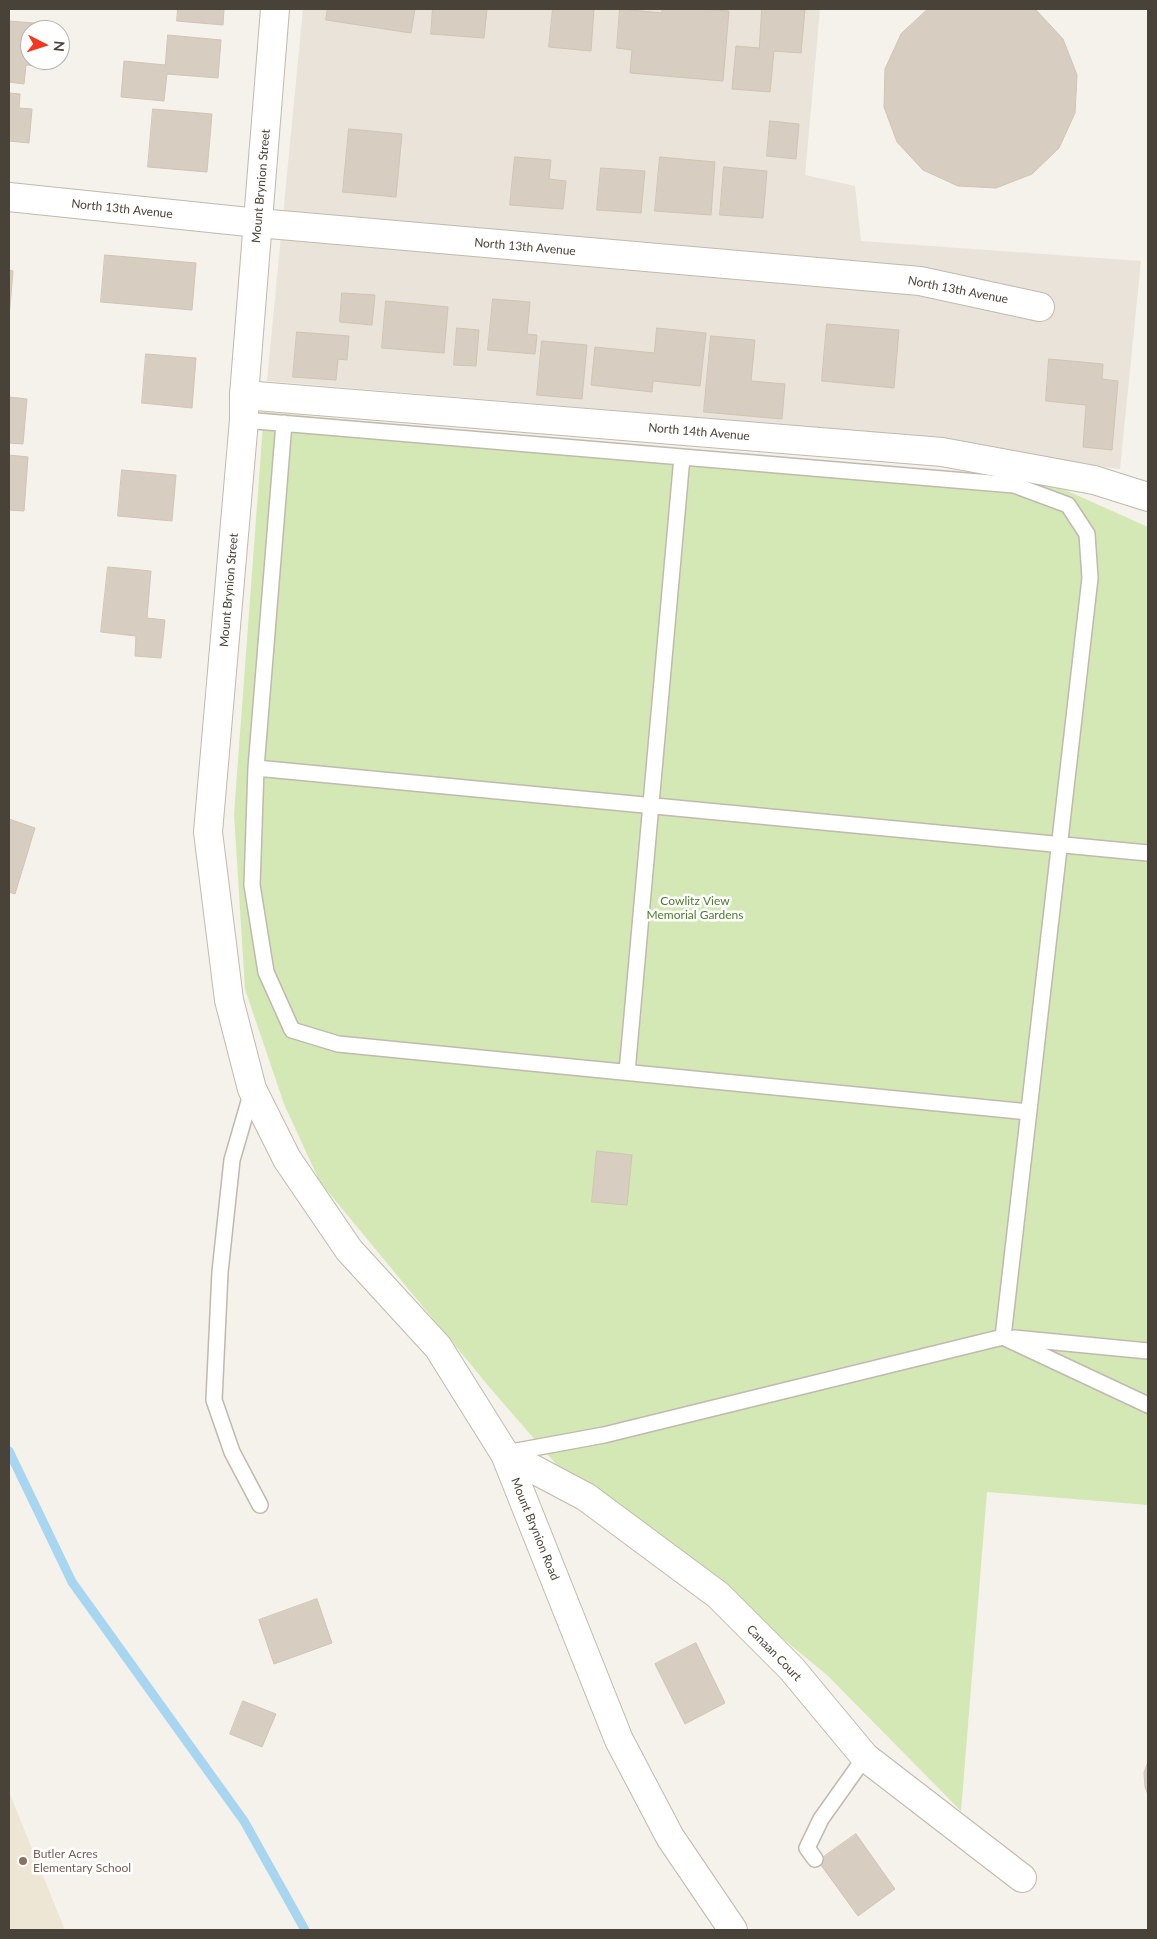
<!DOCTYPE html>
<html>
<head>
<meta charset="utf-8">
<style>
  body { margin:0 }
  #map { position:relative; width:1157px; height:1939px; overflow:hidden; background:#f5f1eb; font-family:Lato,sans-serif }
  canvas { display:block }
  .frame { position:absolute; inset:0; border:10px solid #494238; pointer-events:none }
  .north { position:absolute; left:20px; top:20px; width:50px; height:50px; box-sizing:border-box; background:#fff; border:1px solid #b6b3af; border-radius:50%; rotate:95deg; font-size:14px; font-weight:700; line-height:20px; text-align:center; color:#494238 }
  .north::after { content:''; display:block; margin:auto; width:18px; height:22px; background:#f7361f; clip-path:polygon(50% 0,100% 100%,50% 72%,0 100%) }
</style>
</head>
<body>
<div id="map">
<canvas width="1157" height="1939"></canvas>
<div class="frame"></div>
<div class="north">N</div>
</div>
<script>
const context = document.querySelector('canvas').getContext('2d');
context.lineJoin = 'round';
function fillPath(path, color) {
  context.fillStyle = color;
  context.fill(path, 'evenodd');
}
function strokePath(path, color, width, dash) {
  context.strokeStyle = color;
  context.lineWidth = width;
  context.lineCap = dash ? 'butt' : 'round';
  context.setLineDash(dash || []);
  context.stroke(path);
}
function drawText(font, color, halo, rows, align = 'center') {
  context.font = font + ' Lato,sans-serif';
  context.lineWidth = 5;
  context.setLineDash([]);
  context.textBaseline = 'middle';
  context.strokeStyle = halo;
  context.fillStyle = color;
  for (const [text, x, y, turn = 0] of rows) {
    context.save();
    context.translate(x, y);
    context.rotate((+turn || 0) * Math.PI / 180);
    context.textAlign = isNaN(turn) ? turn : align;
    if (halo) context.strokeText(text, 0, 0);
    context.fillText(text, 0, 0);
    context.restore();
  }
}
fillPath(new Path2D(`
  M 303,9 L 820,9 L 805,175 L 855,186 L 861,241 L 1141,261 L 1120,469 L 790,425 L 267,381 Z`), '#e9e3d9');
fillPath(new Path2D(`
  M 9,1792 L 65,1930 L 9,1930 Z`), '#eee6d5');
fillPath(new Path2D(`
  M 264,412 L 1054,485 L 1148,527 L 1148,1505 L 987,1492 L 961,1811 L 827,1675 L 702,1572 L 562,1471 L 491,1389 L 320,1182 L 284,1104 L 245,989 L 234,814 Z`), '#d3e8b4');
strokePath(new Path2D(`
  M 9,1451 L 72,1582 L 244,1821 L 305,1930`), '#a8d6f0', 9);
const building = new Path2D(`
  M 178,9 L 224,9 L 223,25 L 177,21 Z
  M 328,9 L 415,9 L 411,33 L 326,20 Z
  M 433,9 L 487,9 L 484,38 L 431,34 Z
  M 553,9 L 594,9 L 591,51 L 549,47 Z
  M 620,9 L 662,13 L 662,9 L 700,9 L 729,11 L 723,81 L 630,73 L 632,50 L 617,48 Z
  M 762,9 L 805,9 L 801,53 L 774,51 L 770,92 L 732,89 L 736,46 L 759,48 Z
  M 928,9 L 1032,9 L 1037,11 L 1063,39 L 1077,75 L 1075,113 L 1059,148 L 1032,174 L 996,188 L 958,186 L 923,170 L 897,142 L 884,107 L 885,69 L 901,34 Z
  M 9,21 L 46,24 L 45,30 L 30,30 L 30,60 L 42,60 L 42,66 L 26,65 L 24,84 L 9,82 Z
  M 168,35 L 221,40 L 218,78 L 167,74 L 164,101 L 121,97 L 124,61 L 165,65 Z
  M 9,93 L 20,94 L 19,108 L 32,109 L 29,143 L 9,141 Z
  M 153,109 L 212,114 L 207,172 L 148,167 Z
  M 770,121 L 799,124 L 796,159 L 767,156 Z
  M 349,129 L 402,134 L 396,197 L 343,192 Z
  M 515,157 L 551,160 L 549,179 L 566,181 L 563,209 L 510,205 Z
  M 660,157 L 715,162 L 711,215 L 655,211 Z
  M 724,167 L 767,171 L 763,218 L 720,215 Z
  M 601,168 L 645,171 L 641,213 L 597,210 Z
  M 105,255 L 196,263 L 192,310 L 101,302 Z
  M 9,270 L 13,271 L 9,318 Z
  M 342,293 L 375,295 L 372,325 L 340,322 Z
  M 493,299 L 530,302 L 527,334 L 537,335 L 535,354 L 488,350 Z
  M 386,301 L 448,307 L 444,353 L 382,348 Z
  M 827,324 L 899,330 L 894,388 L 822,381 Z
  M 457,328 L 479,330 L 476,366 L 454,365 Z
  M 657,328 L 706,333 L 700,386 L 653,381 L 652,392 L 591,385 L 595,347 L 654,353 Z
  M 297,332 L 349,336 L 347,360 L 338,359 L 336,380 L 293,377 Z
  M 711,336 L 755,340 L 751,381 L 785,384 L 782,419 L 704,412 Z
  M 542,341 L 587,345 L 582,399 L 537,395 Z
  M 146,354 L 196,358 L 192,408 L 142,403 Z
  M 1049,359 L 1103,364 L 1102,379 L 1118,381 L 1112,450 L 1083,447 L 1086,405 L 1046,401 Z
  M 9,397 L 27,399 L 23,444 L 9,443 Z
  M 9,455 L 28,457 L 24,511 L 9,510 Z
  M 122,470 L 176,475 L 172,521 L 118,516 Z
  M 108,567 L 151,571 L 147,618 L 165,620 L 161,658 L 135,656 L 136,636 L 101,632 Z
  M 9,819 L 35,828 L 15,894 L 9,892 Z
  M 597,1151 L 632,1155 L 627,1205 L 592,1202 Z
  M 317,1599 L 332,1643 L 274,1664 L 259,1620 Z
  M 696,1643 L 725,1703 L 685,1724 L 655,1664 Z
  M 243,1701 L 276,1714 L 262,1747 L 230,1734 Z
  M 1148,1762 L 1148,1795 L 1145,1787 L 1144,1773 Z
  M 856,1834 L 895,1889 L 858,1916 L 818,1861 Z`);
fillPath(building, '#d7cdc0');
strokePath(building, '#d1c4b3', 1);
const service = new Path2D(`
  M 244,420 L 1014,485 L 1068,505 L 1087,534 L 1090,578 L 1003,1337 L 604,1435 L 506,1453
  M 284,423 L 256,768 L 252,885 L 266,972 L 292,1030 L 338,1044 L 1029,1112
  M 256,768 L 1148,853
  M 627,1072 L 682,457
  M 252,1091 L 232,1160 L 220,1272 L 214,1400 L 232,1452 L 260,1505
  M 1003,1337 L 1148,1405
  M 1014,1338 L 1148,1351
  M 815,1859 L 807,1848 L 821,1819 L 865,1757`);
const minor = new Path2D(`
  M 9,197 L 258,223 L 920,281 L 1040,307
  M 244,395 L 942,452 L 1094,480 L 1148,497
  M 505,1454 L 586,1497 L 718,1595 L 791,1668 L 865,1757 L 1022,1878`);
const tertiary = new Path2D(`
  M 275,9 L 244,395 L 244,420 L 208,832 L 229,1000 L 252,1089 L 287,1159 L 349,1250 L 438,1347 L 505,1454 L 619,1740 L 670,1837 L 733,1930`);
strokePath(service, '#c1b9ad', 18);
strokePath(minor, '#c1b9ad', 30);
strokePath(tertiary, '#c1b9ad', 30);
strokePath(service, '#fff', 15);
strokePath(minor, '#fff', 28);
strokePath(tertiary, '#fff', 28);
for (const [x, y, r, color] of [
  [23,1861,5,"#8d6e63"]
]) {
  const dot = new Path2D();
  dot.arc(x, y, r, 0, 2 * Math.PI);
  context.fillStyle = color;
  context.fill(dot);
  strokePath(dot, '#fff', 2);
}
drawText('12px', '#494238', '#fff', [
  ["Mount Brynion Street",261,186,-85],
  ["North 13th Avenue",122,209,6],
  ["North 13th Avenue",525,247,5],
  ["North 13th Avenue",958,290,11],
  ["North 14th Avenue",699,432,5],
  ["Mount Brynion Street",229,590,-85],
  ["Mount Brynion Road",535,1529,68],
  ["Canaan Court",774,1653,46]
]);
drawText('12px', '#4d7c2b', '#fff', [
  ["Cowlitz View",695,901],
  ["Memorial Gardens",695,915]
]);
drawText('12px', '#785e54', '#fff', [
  ["Butler Acres",33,1854],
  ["Elementary School",33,1868]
], 'left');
</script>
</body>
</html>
